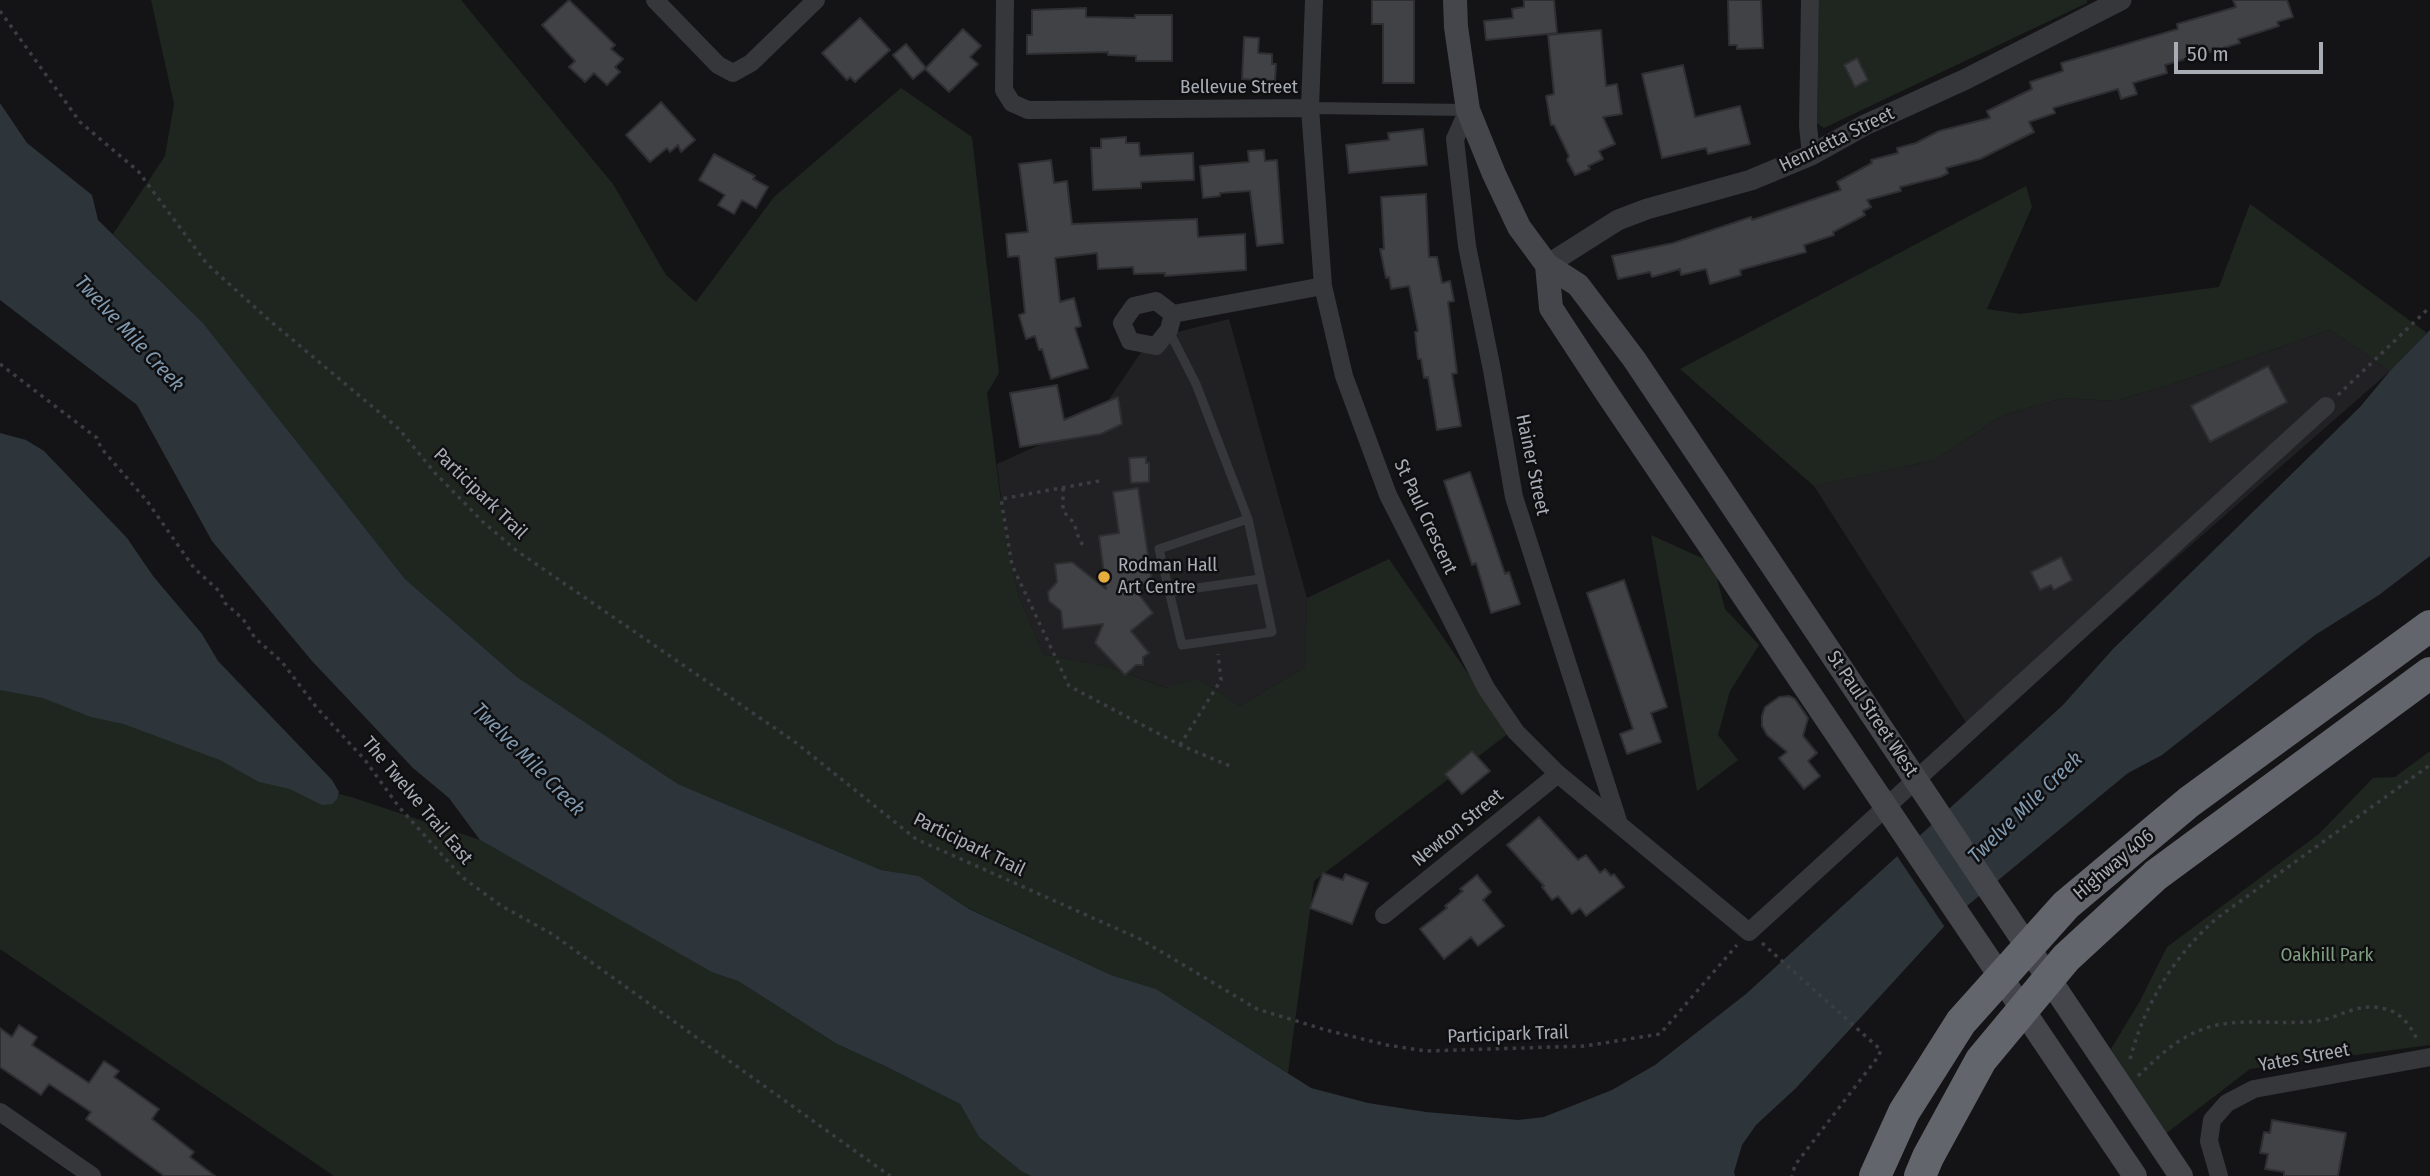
<!DOCTYPE html>
<html>
<head>
<meta charset="utf-8">
<style>
  body { margin:0 }
  #map { position:relative; width:2430px; height:1176px; overflow:hidden; background:#141416; font-family:"Fira Sans Condensed",sans-serif }
  canvas { display:block }
  .scale { position:absolute; left:2174px; top:42px; width:149px; height:32px; box-sizing:border-box; border:4px solid #a7acb5; border-top:0; padding-left:9px; font-size:21px; line-height:24px; white-space:nowrap; color:#a7acb5; -webkit-text-stroke:5px #0f0f11; paint-order:stroke }
</style>
</head>
<body>
<div id="map">
<canvas width="2430" height="1176"></canvas>
<div class="scale">50 m</div>
</div>
<script>
const context = document.querySelector('canvas').getContext('2d');
context.lineJoin = 'round';
function fillPath(path, color) {
  context.fillStyle = color;
  context.fill(path, 'evenodd');
}
function strokePath(path, color, width, dash) {
  context.strokeStyle = color;
  context.lineWidth = width;
  context.lineCap = dash ? 'butt' : 'round';
  context.setLineDash(dash || []);
  context.stroke(path);
}
function drawText(font, color, halo, rows, align = 'center') {
  context.font = font + ' "Fira Sans Condensed",sans-serif';
  context.lineWidth = 5;
  context.setLineDash([]);
  context.textBaseline = 'middle';
  context.strokeStyle = halo;
  context.fillStyle = color;
  for (const [text, x, y, turn = 0] of rows) {
    context.save();
    context.translate(x, y);
    context.rotate((+turn || 0) * Math.PI / 180);
    context.textAlign = isNaN(turn) ? turn : align;
    if (halo) context.strokeText(text, 0, 0);
    context.fillText(text, 0, 0);
    context.restore();
  }
}
fillPath(new Path2D(`
  M 1229,319 L 1307,598 L 1305,667 L 1240,706 L 1197,678 L 1167,688 L 1109,667 L 1043,654 L 1019,597 L 1006,540 L 997,464 L 1095,420 L 1150,339 Z
  M 2330,330 L 2390,371 L 1974,735 L 1814,486 L 1935,460 L 2003,415 L 2064,398 L 2115,401 L 2169,385 Z`), '#212123');
fillPath(new Path2D(`
  M 151,0 L 461,0 L 613,184 L 666,275 L 696,302 L 774,197 L 901,88 L 972,137 L 999,373 L 987,393 L 1006,540 L 1019,597 L 1043,654 L 1109,667 L 1166,688 L 1197,678 L 1240,706 L 1305,667 L 1307,598 L 1389,559 L 1509,733 L 1314,881 L 1288,1073 L 1156,989 L 1111,975 L 968,908 L 919,876 L 881,870 L 678,784 L 517,677 L 405,579 L 203,323 L 113,234 L 165,156 L 174,104 Z
  M 1819,0 L 2087,0 L 2087,3 L 1824,128 L 1817,123 Z
  M 2026,186 L 2032,207 L 1987,309 L 2020,314 L 2219,287 L 2250,204 L 2427,333 L 2390,371 L 2330,330 L 2169,385 L 2115,401 L 2064,398 L 2003,415 L 1935,460 L 1814,486 L 1680,369 Z
  M 1651,535 L 1713,563 L 1725,609 L 1759,645 L 1730,691 L 1718,735 L 1738,760 L 1697,791 Z
  M 0,664 L 251,772 L 351,797 L 480,840 L 712,971 L 738,981 L 837,1044 L 885,1066 L 960,1104 L 979,1137 L 1021,1171 L 1031,1176 L 334,1176 L 0,949 Z
  M 2430,751 L 2430,1045 L 2250,1069 L 2164,1135 L 2111,1049 L 2140,1001 L 2167,947 L 2319,834 L 2373,778 L 2395,777 Z`), '#1f2620');
fillPath(new Path2D(`
  M 0,103 L 27,143 L 92,195 L 98,220 L 203,323 L 405,579 L 517,677 L 678,784 L 881,870 L 919,876 L 969,909 L 1111,975 L 1156,989 L 1311,1088 L 1368,1103 L 1426,1112 L 1518,1120 L 1544,1117 L 1612,1090 L 1655,1065 L 1746,994 L 2063,705 L 2113,649 L 2360,407 L 2390,371 L 2430,330 L 2430,556 L 2379,595 L 2315,635 L 2162,755 L 2128,773 L 1950,920 L 1796,1088 L 1756,1125 L 1742,1145 L 1734,1172 L 1735,1176 L 1031,1176 L 1021,1171 L 979,1137 L 960,1104 L 885,1066 L 837,1044 L 738,981 L 712,972 L 480,840 L 449,798 L 413,768 L 312,661 L 212,541 L 137,405 L 0,300 Z
  M 0,433 L 26,440 L 44,451 L 127,538 L 153,576 L 202,634 L 218,661 L 332,780 L 339,792 L 337,799 L 332,804 L 322,805 L 290,789 L 259,782 L 220,760 L 124,724 L 91,717 L 43,698 L 0,690 Z`), '#2d353b');
fillPath(new Path2D(`
  M 1915,835 L 1953,922 L 1946,929 L 1895,853 Z`), '#141416');
const building = new Path2D(`
  M 569,0 L 615,45 L 611,49 L 623,59 L 615,67 L 620,72 L 607,85 L 594,73 L 585,82 L 569,67 L 575,61 L 542,25 Z
  M 1372,0 L 1414,0 L 1414,83 L 1383,83 L 1383,24 L 1372,24 Z
  M 1524,0 L 1554,0 L 1557,33 L 1486,40 L 1484,21 L 1513,18 L 1512,9 L 1524,7 Z
  M 1728,0 L 1761,0 L 1763,48 L 1737,49 L 1737,45 L 1729,45 Z
  M 2233,0 L 2287,0 L 2293,17 L 2277,22 L 2279,26 L 2238,39 L 2240,43 L 2165,65 L 2167,73 L 2133,83 L 2137,94 L 2121,99 L 2118,89 L 2053,108 L 2055,113 L 2029,122 L 2034,132 L 1980,159 L 1946,168 L 1948,173 L 1940,177 L 1900,187 L 1901,191 L 1867,200 L 1871,207 L 1863,211 L 1865,215 L 1833,232 L 1834,235 L 1804,245 L 1806,252 L 1740,270 L 1741,275 L 1710,284 L 1706,269 L 1681,275 L 1680,269 L 1652,277 L 1650,272 L 1618,279 L 1612,256 L 1673,243 L 1751,217 L 1752,220 L 1841,190 L 1837,182 L 1872,163 L 1871,160 L 1898,153 L 1897,148 L 1916,143 L 1939,131 L 1990,118 L 1987,111 L 2032,89 L 2030,82 L 2063,71 L 2061,63 L 2178,29 L 2177,24 L 2236,7 Z
  M 1086,8 L 1086,17 L 1135,18 L 1135,15 L 1172,15 L 1172,61 L 1136,61 L 1136,56 L 1108,55 L 1108,52 L 1027,54 L 1027,35 L 1032,35 L 1032,10 Z
  M 860,18 L 890,50 L 855,82 L 850,77 L 847,80 L 822,53 Z
  M 963,29 L 981,46 L 970,57 L 978,64 L 949,92 L 925,69 Z
  M 1601,30 L 1606,86 L 1617,84 L 1622,114 L 1603,117 L 1615,144 L 1599,151 L 1603,159 L 1588,166 L 1590,169 L 1575,175 L 1567,160 L 1569,156 L 1554,125 L 1551,125 L 1546,96 L 1554,94 L 1548,35 Z
  M 1244,37 L 1259,38 L 1258,53 L 1272,54 L 1272,64 L 1276,64 L 1275,81 L 1242,79 Z
  M 906,44 L 926,68 L 913,79 L 893,55 Z
  M 1857,58 L 1868,80 L 1855,87 L 1844,65 Z
  M 1683,65 L 1695,117 L 1740,106 L 1750,144 L 1708,154 L 1706,148 L 1662,158 L 1642,74 Z
  M 661,102 L 695,140 L 681,152 L 678,145 L 670,152 L 667,148 L 650,162 L 626,135 Z
  M 1423,129 L 1427,165 L 1349,173 L 1346,145 L 1389,140 L 1388,133 Z
  M 1126,137 L 1126,143 L 1139,143 L 1140,156 L 1193,153 L 1194,180 L 1141,182 L 1141,188 L 1093,190 L 1091,148 L 1101,148 L 1101,139 Z
  M 1264,150 L 1265,161 L 1277,160 L 1283,243 L 1257,246 L 1250,191 L 1220,193 L 1220,196 L 1203,198 L 1200,166 L 1249,162 L 1248,151 Z
  M 714,154 L 755,176 L 753,179 L 768,187 L 756,208 L 742,200 L 734,214 L 718,205 L 725,195 L 699,180 Z
  M 1051,160 L 1054,183 L 1067,181 L 1072,224 L 1197,219 L 1198,237 L 1245,234 L 1246,270 L 1165,276 L 1165,273 L 1134,274 L 1133,267 L 1098,269 L 1097,253 L 1055,258 L 1060,302 L 1074,298 L 1081,326 L 1075,328 L 1088,368 L 1051,379 L 1042,349 L 1039,350 L 1035,336 L 1026,339 L 1019,315 L 1025,313 L 1019,256 L 1008,257 L 1006,234 L 1028,232 L 1019,164 Z
  M 1426,194 L 1429,257 L 1437,257 L 1442,283 L 1450,281 L 1454,301 L 1448,302 L 1457,373 L 1452,374 L 1461,426 L 1437,430 L 1428,377 L 1424,378 L 1421,359 L 1418,359 L 1415,332 L 1418,331 L 1409,286 L 1391,289 L 1389,277 L 1386,278 L 1380,249 L 1384,249 L 1381,197 Z
  M 2268,366 L 2287,402 L 2210,442 L 2191,406 Z
  M 1057,385 L 1064,420 L 1118,397 L 1122,424 L 1101,434 L 1020,447 L 1010,393 Z
  M 1146,457 L 1146,463 L 1149,463 L 1149,482 L 1131,483 L 1129,458 Z
  M 1470,472 L 1505,574 L 1509,572 L 1520,604 L 1491,613 L 1476,563 L 1472,565 L 1444,481 Z
  M 1138,488 L 1152,582 L 1132,585 L 1153,613 L 1131,631 L 1149,653 L 1143,657 L 1143,665 L 1136,665 L 1125,675 L 1095,643 L 1103,624 L 1063,629 L 1061,611 L 1049,601 L 1048,592 L 1057,582 L 1055,564 L 1072,562 L 1106,589 L 1099,536 L 1119,533 L 1113,492 Z
  M 2061,557 L 2072,580 L 2054,590 L 2051,585 L 2040,590 L 2031,572 Z
  M 1624,580 L 1667,707 L 1651,713 L 1661,742 L 1627,754 L 1620,734 L 1633,729 L 1587,593 Z
  M 1789,696 L 1795,699 L 1808,718 L 1803,736 L 1817,753 L 1808,761 L 1820,776 L 1804,789 L 1779,758 L 1787,752 L 1767,735 L 1762,726 L 1762,716 L 1765,707 L 1779,697 Z
  M 1472,751 L 1490,771 L 1462,794 L 1445,774 Z
  M 1539,817 L 1578,860 L 1586,855 L 1600,873 L 1605,869 L 1611,876 L 1614,874 L 1624,887 L 1586,916 L 1580,908 L 1572,914 L 1558,896 L 1552,900 L 1542,887 L 1544,886 L 1507,845 Z
  M 1323,873 L 1343,880 L 1345,874 L 1368,883 L 1352,924 L 1310,908 Z
  M 1477,875 L 1491,892 L 1483,900 L 1504,926 L 1478,946 L 1471,937 L 1444,959 L 1420,929 L 1447,908 L 1445,906 L 1463,891 L 1460,889 Z
  M 19,1025 L 37,1037 L 32,1045 L 89,1083 L 104,1061 L 119,1071 L 114,1077 L 159,1109 L 152,1119 L 194,1152 L 190,1157 L 215,1176 L 164,1176 L 86,1119 L 91,1112 L 49,1084 L 41,1095 L 0,1067 L 0,1028 L 12,1037 Z
  M 2272,1120 L 2346,1133 L 2338,1176 L 2284,1176 L 2284,1172 L 2265,1169 L 2268,1154 L 2260,1153 L 2264,1132 L 2270,1133 Z`);
fillPath(building, '#414246');
strokePath(building, '#2f2f32', 2);
strokePath(new Path2D(`
  M 0,11 L 80,122 L 138,171 L 207,264 L 269,320 L 399,429 L 435,473 L 483,522 L 517,551 L 795,742 L 916,839 L 1140,939 L 1257,1009 L 1326,1030 L 1387,1045 L 1426,1051 L 1585,1046 L 1660,1034 L 1737,945
  M 0,364 L 97,438 L 101,448 L 147,501 L 194,568 L 220,592 L 225,603 L 243,619 L 255,638 L 282,662 L 317,708 L 365,760 L 399,807 L 462,877 L 500,905 L 552,934 L 890,1176
  M 2338,395 L 2430,307
  M 1099,481 L 1001,499 L 1012,565 L 1069,686 L 1180,745 L 1230,766
  M 1063,488 L 1063,511 L 1074,523 L 1079,539 L 1085,549
  M 1180,745 L 1221,680 L 1218,654
  M 1762,943 L 1881,1050 L 1878,1057 L 1795,1165 L 1792,1176
  M 2130,1059 C 2145,1003 2174,956 2217,918 L 2430,765
  M 2138,1076 C 2158,1057 2176,1039 2203,1029 C 2239,1016 2279,1026 2316,1021 C 2342,1018 2358,1000 2389,1010 C 2402,1014 2413,1029 2417,1040`), '#3c3d42', 3.5, [3.5, 5]);
strokePath(new Path2D(`
  M 1169,331 L 1196,384 L 1248,519 L 1159,549 L 1182,645 L 1272,632 L 1248,519
  M 1169,592 L 1260,579`), '#36373b', 9);
strokePath(new Path2D(`
  M 1310,108 L 1468,110`), '#36373b', 12);
strokePath(new Path2D(`
  M 655,0 L 718,65 L 733,73 L 751,63 L 816,0
  M 1005,0 L 1004,90 L 1012,103 L 1028,110 L 1310,108
  M 1314,0 L 1310,108 L 1323,286 L 1344,376 L 1388,495 L 1486,688 L 1516,732 L 1558,774 L 1749,932 L 2326,406
  M 1810,0 L 1808,126 L 1811,155
  M 1468,110 L 1455,139 L 1467,246 L 1492,370 L 1514,497 L 1618,821
  M 1173,314 L 1169,330 L 1156,346 L 1130,341 L 1122,323 L 1134,306 L 1156,301 L 1173,314 L 1323,286
  M 1384,915 L 1558,774
  M 0,1112 L 92,1176
  M 2219,1176 L 2209,1141 L 2212,1120 L 2227,1103 L 2254,1089 L 2430,1057`), '#36373b', 18);
strokePath(new Path2D(`
  M 1547,265 L 1618,220 L 1647,209 L 1751,180 L 1811,155 L 1865,125 L 1966,79 L 2121,0`), '#36373b', 21);
strokePath(new Path2D(`
  M 1455,0 L 1456,27 L 1468,110 L 1494,174 L 1519,227 L 1547,265 L 1578,285 L 1634,359 L 2181,1176
  M 1547,265 L 1551,308 L 1604,389 L 2135,1176`), '#44464b', 24);
strokePath(new Path2D(`
  M 1875,1176 L 1904,1112 L 1961,1022 L 2066,905 L 2189,802 L 2430,626
  M 1920,1176 L 1928,1157 L 1981,1060 L 2066,958 L 2156,875 L 2430,673`), '#62656c', 32);
for (const [x, y, r, color] of [
  [1104,577,7,"#e6ad3c"]
]) {
  const dot = new Path2D();
  dot.arc(x, y, r, 0, 2 * Math.PI);
  context.fillStyle = color;
  context.fill(dot);
  strokePath(dot, '#0f0f11', 2.5);
}
drawText('19px', '#a7acb5', '#0f0f11', [
  ["Bellevue Street",1239,88],
  ["Henrietta Street",1837,140,-26],
  ["Hainer Street",1532,465,78],
  ["Participark Trail",480,494,44],
  ["St Paul Crescent",1425,517,65],
  ["St Paul Street West",1872,714,56],
  ["The Twelve Trail East",417,801,50],
  ["Newton Street",1458,828,-39],
  ["Participark Trail",969,845,26],
  ["Highway 406",2114,865,-40],
  ["Participark Trail",1508,1035,-2],
  ["Yates Street",2304,1058,-10]
]);
drawText('19px', '#a7acb5', '#0f0f11', [
  ["Rodman Hall",1118,566],
  ["Art Centre",1118,588]
], 'left');
drawText('19px', '#7f9f81', '#0f0f11', [
  ["Oakhill Park",2327,956]
]);
drawText('italic 21px', '#8099af', '#0f0f11', [
  ["Twelve Mile Creek",129,334,47],
  ["Twelve Mile Creek",528,760,45],
  ["Twelve Mile Creek",2026,808,-44]
]);
</script>
</body>
</html>
